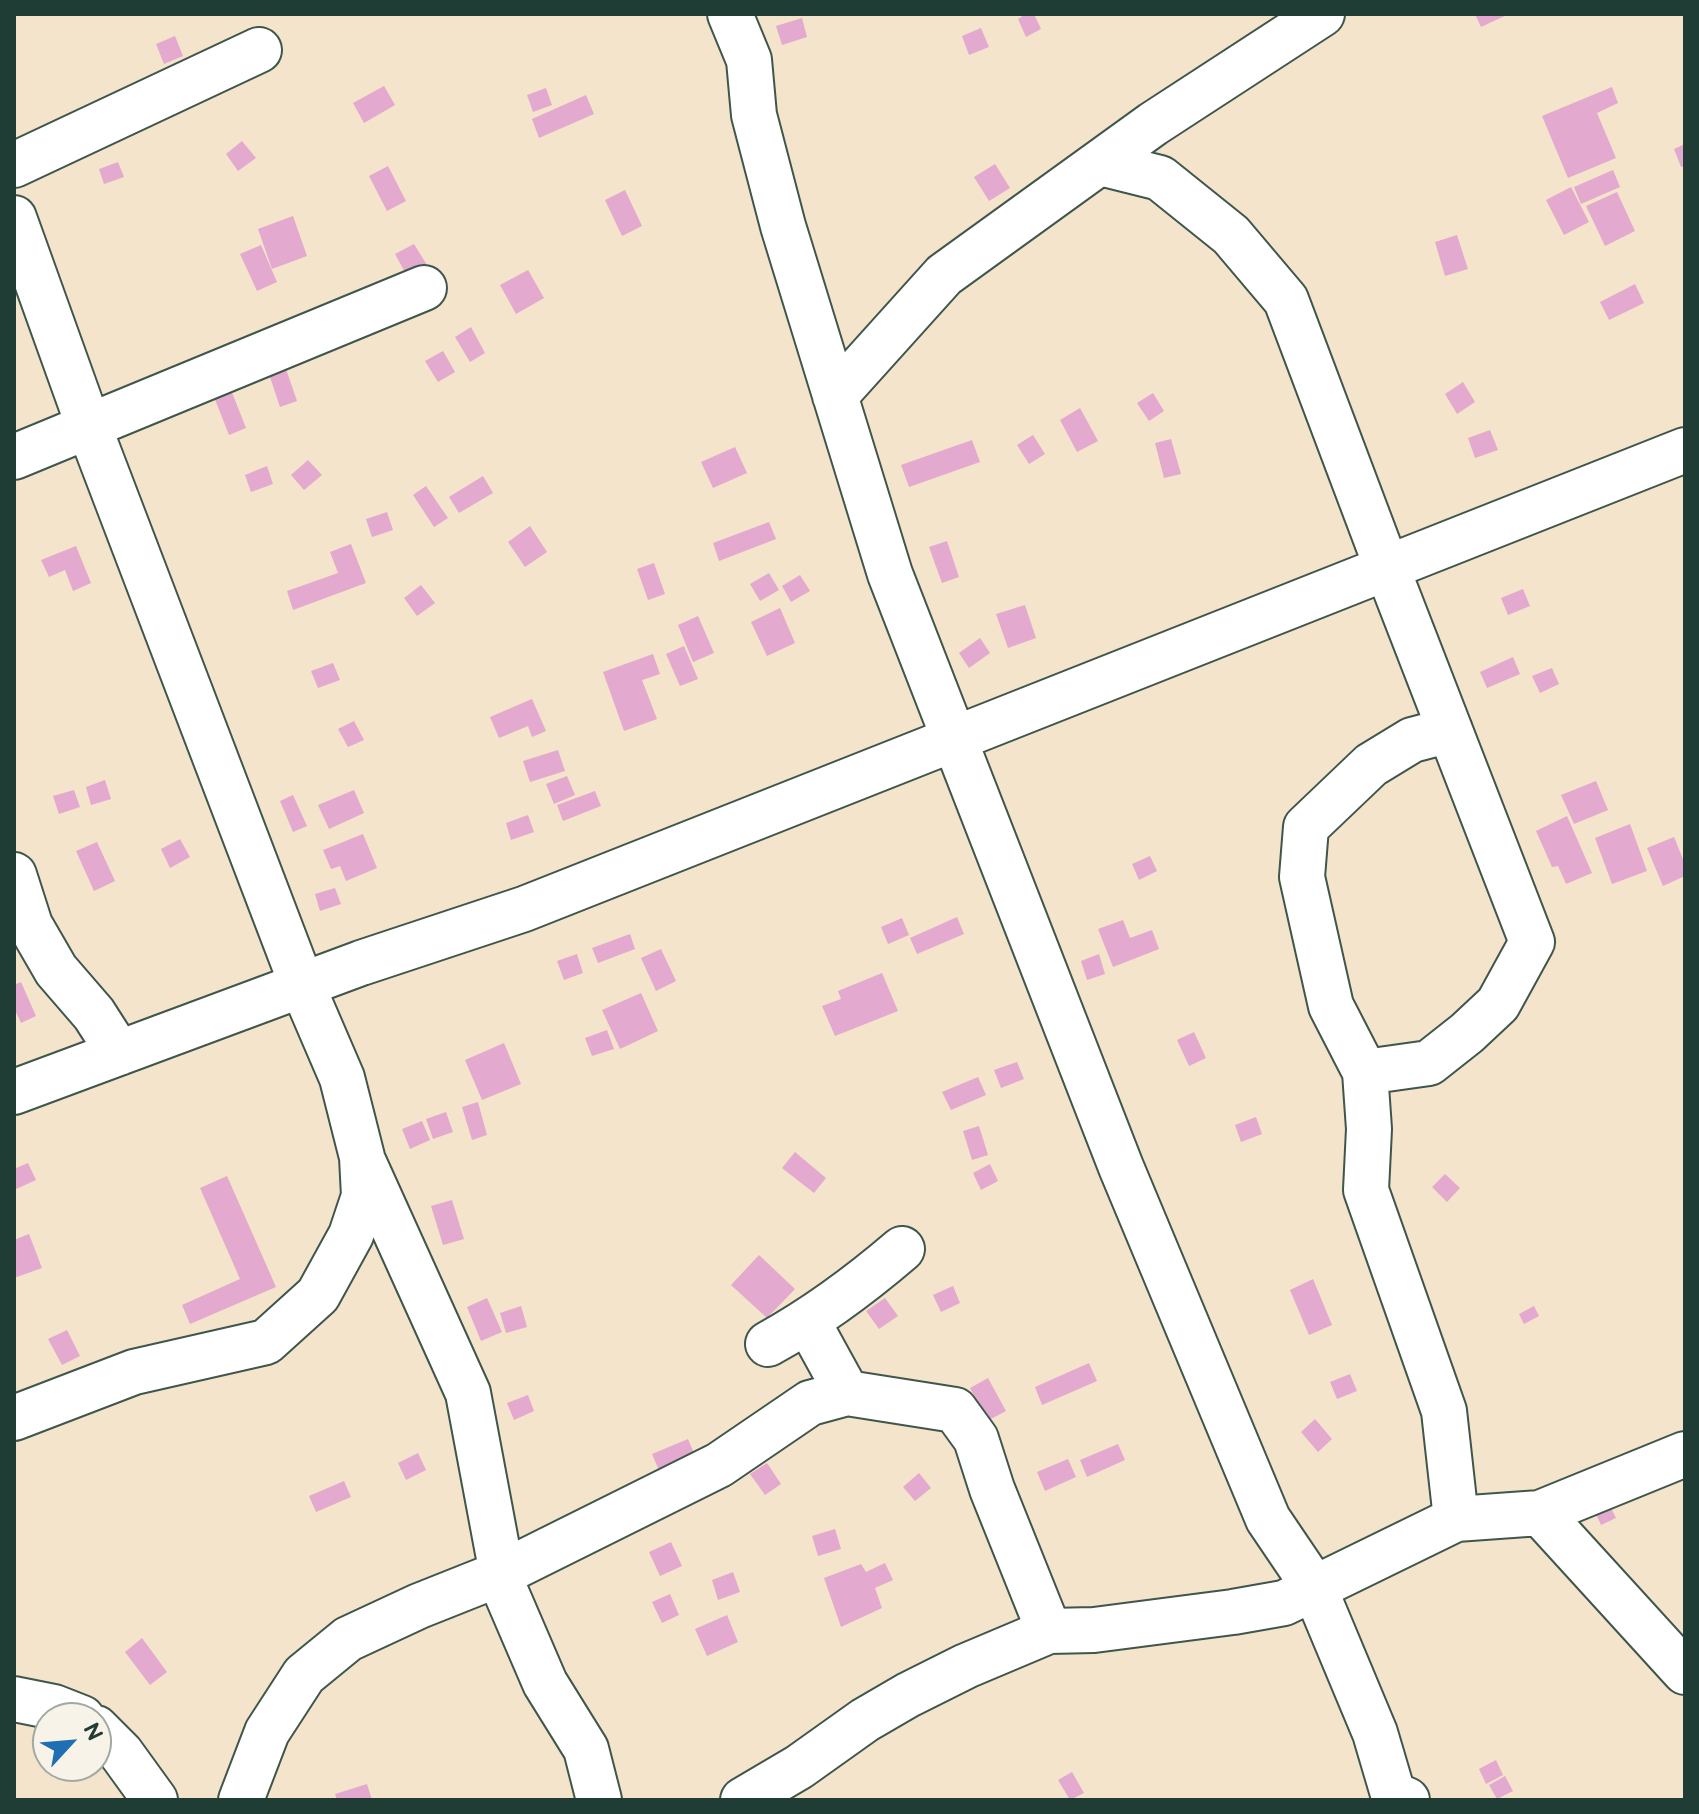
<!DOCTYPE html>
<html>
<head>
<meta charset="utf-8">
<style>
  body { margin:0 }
  #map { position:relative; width:1699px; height:1814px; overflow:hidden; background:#f3e4cb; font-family:"Balsamiq Sans",sans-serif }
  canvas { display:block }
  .frame { position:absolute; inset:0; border:16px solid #1f3d34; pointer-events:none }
  .north { position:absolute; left:32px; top:1702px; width:80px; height:80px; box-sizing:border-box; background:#f7f3e8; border:2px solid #a1aaa0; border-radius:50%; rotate:64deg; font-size:22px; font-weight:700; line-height:32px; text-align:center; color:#1f3d34 }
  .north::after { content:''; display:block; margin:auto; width:28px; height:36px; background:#1f6fb2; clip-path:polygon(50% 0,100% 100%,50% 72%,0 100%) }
</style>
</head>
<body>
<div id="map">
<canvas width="1699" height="1814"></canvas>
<div class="frame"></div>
<div class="north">N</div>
</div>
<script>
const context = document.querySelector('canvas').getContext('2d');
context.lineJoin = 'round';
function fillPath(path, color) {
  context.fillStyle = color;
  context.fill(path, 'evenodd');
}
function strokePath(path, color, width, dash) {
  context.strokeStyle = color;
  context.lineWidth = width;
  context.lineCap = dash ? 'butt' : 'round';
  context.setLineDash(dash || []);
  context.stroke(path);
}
fillPath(new Path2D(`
  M 1026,14 L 1034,14 L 1041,29 L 1026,37 L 1018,19 Z
  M 1475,14 L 1509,14 L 1481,27 Z
  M 802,18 L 807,37 L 782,45 L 776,26 Z
  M 981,28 L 989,47 L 969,55 L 962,36 Z
  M 175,36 L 183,56 L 164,64 L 156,44 Z
  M 384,86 L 395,105 L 364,123 L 353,103 Z
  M 1612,87 L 1618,103 L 1597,113 L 1616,158 L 1568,178 L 1542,116 Z
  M 546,88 L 552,105 L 533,112 L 527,95 Z
  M 586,95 L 594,114 L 539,138 L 532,119 Z
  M 242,141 L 256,158 L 238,171 L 226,154 Z
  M 1685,144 L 1685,166 L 1681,167 L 1674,149 Z
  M 118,162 L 124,177 L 104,184 L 99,169 Z
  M 995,164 L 1010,188 L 989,201 L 974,177 Z
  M 388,166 L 406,201 L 387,211 L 369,176 Z
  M 1613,170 L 1620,187 L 1581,204 L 1574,187 Z
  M 1571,187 L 1589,222 L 1564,235 L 1546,200 Z
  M 625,190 L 642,226 L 622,236 L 605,200 Z
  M 1617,192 L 1635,231 L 1605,246 L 1586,206 Z
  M 293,216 L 307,256 L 272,269 L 258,229 Z
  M 1457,235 L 1468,269 L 1445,276 L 1435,242 Z
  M 414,244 L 427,265 L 407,276 L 395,254 Z
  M 261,245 L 277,282 L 257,291 L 240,254 Z
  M 528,270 L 544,298 L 516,314 L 500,285 Z
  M 1635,284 L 1644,303 L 1609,320 L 1600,302 Z
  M 471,327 L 485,353 L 470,362 L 455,337 Z
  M 443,351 L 455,372 L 438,382 L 425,361 Z
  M 286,369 L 297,401 L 280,407 L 269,374 Z
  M 1463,382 L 1475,402 L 1457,414 L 1445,394 Z
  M 231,390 L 246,428 L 229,435 L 214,397 Z
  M 1153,393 L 1164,411 L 1149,421 L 1137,403 Z
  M 1080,408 L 1098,441 L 1077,452 L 1060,420 Z
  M 1490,430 L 1498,450 L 1475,458 L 1468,438 Z
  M 1033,435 L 1045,454 L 1029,464 L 1017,445 Z
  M 1171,439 L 1181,474 L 1164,478 L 1155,443 Z
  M 972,440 L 980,462 L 909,487 L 901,465 Z
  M 735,447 L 747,473 L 713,488 L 701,462 Z
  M 308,460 L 322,475 L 304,490 L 291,475 Z
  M 267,466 L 273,484 L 251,492 L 245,475 Z
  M 483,476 L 493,493 L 459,513 L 449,497 Z
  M 426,486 L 448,518 L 434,527 L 413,495 Z
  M 387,512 L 393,530 L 372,537 L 366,519 Z
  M 769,522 L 776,539 L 719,561 L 713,543 Z
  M 530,526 L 547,552 L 525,567 L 508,542 Z
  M 947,541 L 959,577 L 942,583 L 929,547 Z
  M 351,544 L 366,583 L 293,610 L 287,591 L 338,573 L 330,552 Z
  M 76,546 L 91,583 L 73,591 L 65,570 L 49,577 L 41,560 Z
  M 654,563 L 665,594 L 648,600 L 637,569 Z
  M 769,573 L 779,590 L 760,601 L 750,584 Z
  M 800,575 L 810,591 L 791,602 L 782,586 Z
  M 421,585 L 435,603 L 417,616 L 404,598 Z
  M 1523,589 L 1530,606 L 1508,615 L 1501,598 Z
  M 1025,605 L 1036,638 L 1008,648 L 996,614 Z
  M 780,608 L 795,643 L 767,656 L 751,622 Z
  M 698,616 L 714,653 L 693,662 L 678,625 Z
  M 980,638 L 990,653 L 969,668 L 959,653 Z
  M 684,646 L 698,679 L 680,686 L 666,654 Z
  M 653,654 L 660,674 L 642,680 L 657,719 L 624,731 L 603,672 Z
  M 1513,657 L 1520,674 L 1487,688 L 1480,672 Z
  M 333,663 L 340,680 L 318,688 L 311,671 Z
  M 1552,668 L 1559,684 L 1540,693 L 1532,676 Z
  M 532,699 L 546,731 L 532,737 L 528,726 L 499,738 L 490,717 Z
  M 354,721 L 364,740 L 348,747 L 338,729 Z
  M 558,750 L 565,771 L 530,782 L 523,761 Z
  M 567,776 L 575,795 L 554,804 L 546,784 Z
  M 105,780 L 111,799 L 91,805 L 86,787 Z
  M 1596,781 L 1608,810 L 1574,824 L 1561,795 Z
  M 74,790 L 80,807 L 59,814 L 53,796 Z
  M 354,790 L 364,813 L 329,829 L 318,805 Z
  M 595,791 L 601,806 L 563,821 L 557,805 Z
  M 293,795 L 307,826 L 293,832 L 280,801 Z
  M 528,815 L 534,832 L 511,840 L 506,823 Z
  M 1567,816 L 1592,873 L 1566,884 L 1558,866 L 1552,867 L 1536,831 Z
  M 1630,824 L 1647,871 L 1612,884 L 1595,838 Z
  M 363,834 L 377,868 L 346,881 L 340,866 L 331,869 L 323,850 Z
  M 1674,837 L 1685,864 L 1685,876 L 1663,886 L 1647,848 Z
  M 180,839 L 190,857 L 170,868 L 161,849 Z
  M 97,842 L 115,881 L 94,891 L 76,851 Z
  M 1150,856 L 1157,871 L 1139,880 L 1132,864 Z
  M 335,888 L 341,904 L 320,911 L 315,894 Z
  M 957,917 L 964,934 L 917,954 L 910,938 Z
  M 902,918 L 909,935 L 888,944 L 881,927 Z
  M 1123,920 L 1130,938 L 1152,930 L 1159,949 L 1113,967 L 1098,929 Z
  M 630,934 L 635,949 L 598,963 L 592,948 Z
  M 661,949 L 676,981 L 656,991 L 641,958 Z
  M 577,954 L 583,973 L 564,980 L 557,961 Z
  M 1099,954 L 1105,974 L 1087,980 L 1081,961 Z
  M 882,973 L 898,1011 L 835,1036 L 822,1006 L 841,999 L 838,991 Z
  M 21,982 L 36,1016 L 21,1023 L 14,1008 L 14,985 Z
  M 641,993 L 658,1031 L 620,1049 L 602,1010 Z
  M 607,1030 L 614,1049 L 592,1056 L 585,1038 Z
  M 1194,1032 L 1206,1058 L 1189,1066 L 1177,1040 Z
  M 504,1043 L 521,1084 L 482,1100 L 465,1060 Z
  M 1017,1062 L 1024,1079 L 1001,1088 L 994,1070 Z
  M 978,1077 L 986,1095 L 951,1110 L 942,1092 Z
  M 478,1102 L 487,1135 L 472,1140 L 462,1107 Z
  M 446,1112 L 453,1132 L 433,1139 L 426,1119 Z
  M 1256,1117 L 1262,1134 L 1241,1142 L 1235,1125 Z
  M 422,1121 L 430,1140 L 410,1149 L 402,1129 Z
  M 979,1126 L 988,1155 L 972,1160 L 963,1131 Z
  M 795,1152 L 826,1178 L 814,1193 L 782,1168 Z
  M 28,1163 L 36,1180 L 14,1190 L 14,1169 Z
  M 990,1164 L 998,1181 L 981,1190 L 973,1173 Z
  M 1445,1174 L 1460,1188 L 1447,1202 L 1432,1187 Z
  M 227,1176 L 276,1287 L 190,1324 L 182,1305 L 240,1279 L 200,1188 Z
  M 452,1200 L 464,1239 L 443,1245 L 431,1206 Z
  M 29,1234 L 42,1268 L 14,1278 L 14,1240 Z
  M 759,1255 L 795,1289 L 767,1318 L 731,1285 Z
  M 1313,1279 L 1332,1325 L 1309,1335 L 1290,1290 Z
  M 953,1286 L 960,1303 L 941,1312 L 933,1295 Z
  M 487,1298 L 502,1332 L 481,1341 L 467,1307 Z
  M 885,1298 L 898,1316 L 879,1329 L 866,1311 Z
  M 521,1306 L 527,1327 L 506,1333 L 500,1313 Z
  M 1534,1306 L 1539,1316 L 1524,1324 L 1519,1314 Z
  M 67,1330 L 80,1356 L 62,1365 L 48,1339 Z
  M 1089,1363 L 1097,1381 L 1042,1405 L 1035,1387 Z
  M 1350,1374 L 1357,1391 L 1337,1399 L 1330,1382 Z
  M 988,1378 L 1006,1411 L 987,1421 L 970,1388 Z
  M 528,1395 L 534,1411 L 514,1420 L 507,1403 Z
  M 1315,1419 L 1332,1439 L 1318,1452 L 1301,1432 Z
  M 688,1439 L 696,1458 L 660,1473 L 652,1454 Z
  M 1118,1444 L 1125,1460 L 1087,1477 L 1080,1460 Z
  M 418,1453 L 426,1470 L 406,1480 L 398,1463 Z
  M 1068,1459 L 1076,1477 L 1045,1491 L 1037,1472 Z
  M 767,1463 L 781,1484 L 765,1495 L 750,1474 Z
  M 919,1473 L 931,1488 L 915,1501 L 903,1487 Z
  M 344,1481 L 351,1497 L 316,1512 L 309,1496 Z
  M 1605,1496 L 1616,1518 L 1601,1525 L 1591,1503 Z
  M 835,1529 L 841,1549 L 818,1556 L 812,1536 Z
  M 671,1542 L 682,1566 L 660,1576 L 649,1552 Z
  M 885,1563 L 893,1580 L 875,1588 L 882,1608 L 841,1627 L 824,1578 L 861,1564 L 866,1572 Z
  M 733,1572 L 740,1592 L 718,1600 L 712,1580 Z
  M 670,1594 L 679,1615 L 662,1623 L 652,1602 Z
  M 727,1615 L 738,1642 L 707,1656 L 695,1629 Z
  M 142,1638 L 167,1672 L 150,1685 L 125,1652 Z
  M 1496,1760 L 1503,1775 L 1486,1784 L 1479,1769 Z
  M 1072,1772 L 1084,1793 L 1070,1800 L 1058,1780 Z
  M 1505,1776 L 1513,1791 L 1497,1799 L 1489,1785 Z
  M 367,1784 L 372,1800 L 337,1800 L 335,1794 Z`), '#e4a9ce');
const minor = new Path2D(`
  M 730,14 L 749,60 L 754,115 L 783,226 L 890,574 L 1121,1167 L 1268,1519 L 1314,1587 L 1375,1733 L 1393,1794 L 1407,1800
  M 1100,163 L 1160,178 L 1231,235 L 1286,300 L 1387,568 L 1532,942 L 1498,1004 L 1467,1033 L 1429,1063 L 1365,1072
  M 14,165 L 259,50
  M 14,218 L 89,427 L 302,985 L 342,1078 L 362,1157 L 364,1196 L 351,1235 L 318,1295 L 266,1342 L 134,1372 L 14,1418
  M 835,396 L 944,275 L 1153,124 L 1322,14
  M 14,457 L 424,288
  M 1450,730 L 1412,740 L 1371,765 L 1306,827 L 1302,877 L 1331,1006 L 1365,1072 L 1369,1129 L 1366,1190 L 1444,1411 L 1456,1519
  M 14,875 L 30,925 L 56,970 L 94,1014 L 119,1053
  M 14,1092 L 361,963 L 524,909 L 1685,450
  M 364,1163 L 468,1393 L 505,1590 L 545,1683 L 586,1749 L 599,1800
  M 808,1322 L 847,1393 L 955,1410 L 976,1439 L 992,1489 L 1049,1631
  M 768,1344 C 817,1317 860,1285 902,1249
  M 1540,1513 L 1685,1672
  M 14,1699 L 54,1707 L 82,1718
  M 96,1728 L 121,1753 L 155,1800
  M 241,1800 L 267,1732 L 304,1675 L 348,1639 L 419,1606 L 502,1573 L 719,1465 L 810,1403 L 847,1393
  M 743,1800 L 799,1767 L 865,1720 L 908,1695 L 966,1666 L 1049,1631 L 1094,1630 L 1233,1612 L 1284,1603 L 1456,1519 L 1540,1513 L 1685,1454`);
strokePath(minor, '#3f564b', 48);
strokePath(minor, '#fff', 44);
</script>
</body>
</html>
